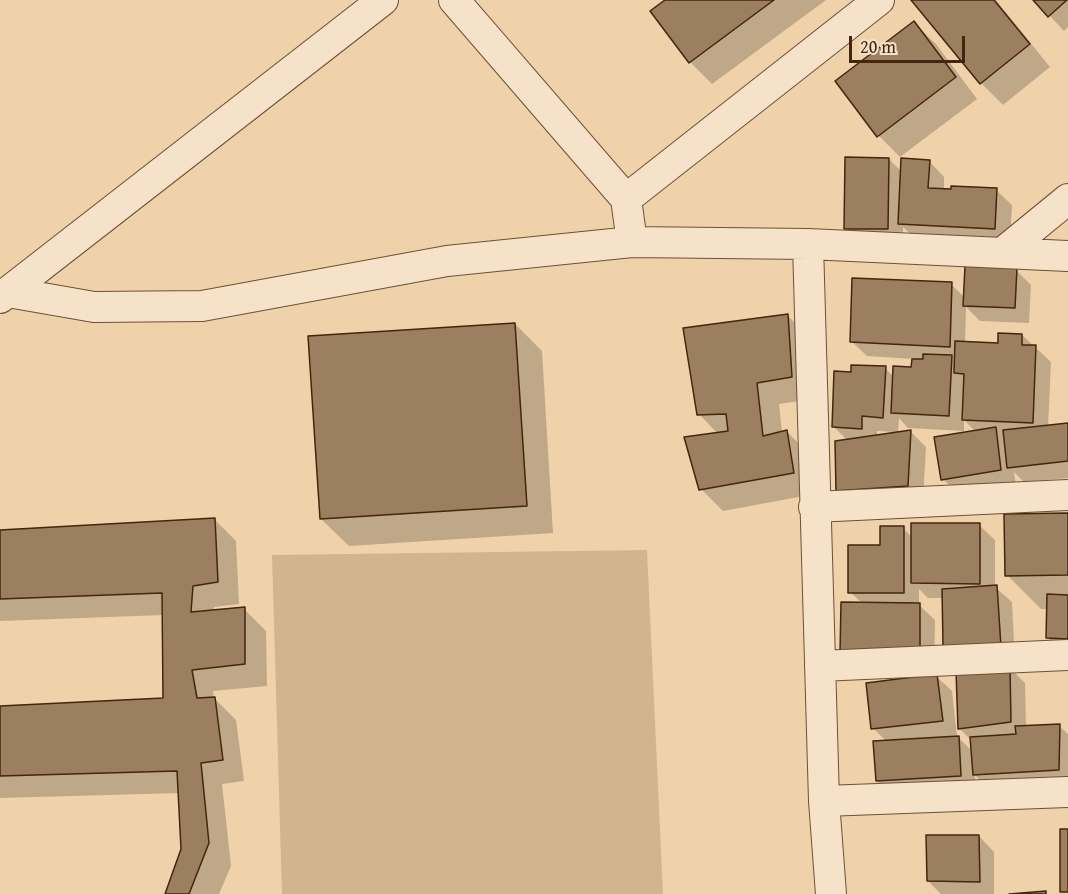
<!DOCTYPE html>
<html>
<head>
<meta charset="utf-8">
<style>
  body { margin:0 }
  #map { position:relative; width:1068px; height:894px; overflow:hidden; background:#efd2aa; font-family:"Gentium Book Plus",serif }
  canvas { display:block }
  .scale { position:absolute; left:849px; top:36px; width:116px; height:27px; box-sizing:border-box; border:3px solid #42260e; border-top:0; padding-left:8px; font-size:18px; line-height:21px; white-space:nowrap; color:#42260e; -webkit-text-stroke:4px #f5e2c8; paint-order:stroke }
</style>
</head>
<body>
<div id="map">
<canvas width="1068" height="894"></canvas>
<div class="scale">20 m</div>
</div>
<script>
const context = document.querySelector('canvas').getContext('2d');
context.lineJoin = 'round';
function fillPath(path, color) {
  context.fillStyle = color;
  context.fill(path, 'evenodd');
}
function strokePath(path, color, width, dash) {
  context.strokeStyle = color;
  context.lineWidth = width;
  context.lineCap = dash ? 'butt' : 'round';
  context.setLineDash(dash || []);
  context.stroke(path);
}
fillPath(new Path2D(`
  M 647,550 L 663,894 L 282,894 L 272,555 Z`), '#d2b58f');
fillPath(new Path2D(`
  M 668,0 L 826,0 L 712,84 L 690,62 Z
  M 913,0 L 996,0 L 1050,67 L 1003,105 L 981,83 Z
  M 1035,0 L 1068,0 L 1068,27 L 1064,31 Z
  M 914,23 L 936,44 L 977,99 L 900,157 L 879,136 Z
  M 889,159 L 902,172 L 929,161 L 944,177 L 944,190 L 996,190 L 1012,205 L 1010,243 L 915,238 L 903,227 L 903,244 L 861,244 L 845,228 Z
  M 1016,270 L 1031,285 L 1029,323 L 980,321 L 966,307 L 965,343 L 1000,344 L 1022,335 L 1051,362 L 1048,427 L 1068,425 L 1068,478 L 1024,482 L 1014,472 L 1016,485 L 958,494 L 943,479 L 976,432 L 964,420 L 964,431 L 908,428 L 899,418 L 898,433 L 911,432 L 926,447 L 923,500 L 838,491 L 847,440 L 833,426 L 852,373 L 885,368 L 894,377 L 913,368 L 913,359 L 867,356 L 851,341 L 951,284 L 965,298 ZM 877,431 L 896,432 L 896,434 L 877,436 Z
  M 787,315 L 809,337 L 814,399 L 779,404 L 782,433 L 787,432 L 809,453 L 815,494 L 723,511 L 701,489 L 718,434 L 699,414 Z
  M 515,324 L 542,351 L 553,533 L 349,546 L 321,519 Z
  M 1068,514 L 1068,653 L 1063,653 L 1048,638 L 1048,609 L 1041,609 L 1007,575 Z
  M 214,519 L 236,541 L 239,604 L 214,607 L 214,612 L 244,609 L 266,631 L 267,686 L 213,691 L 214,698 L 236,720 L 244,781 L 222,784 L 231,866 L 219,894 L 167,894 L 183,850 L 180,793 L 0,798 L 0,708 L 164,699 L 164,615 L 0,621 L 0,531 Z
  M 979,525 L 995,540 L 995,587 L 1012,602 L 1015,661 L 944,598 L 928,598 L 919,589 L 919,605 L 935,620 L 934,669 L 850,592 L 881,546 L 903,528 L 912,537 Z
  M 1009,667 L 1025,683 L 1026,727 L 1059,726 L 1068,734 L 1068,785 L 990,790 L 975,775 L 975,791 L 892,796 L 877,781 L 886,741 L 873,728 L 936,676 L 952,691 L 957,736 L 973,752 L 972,741 L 960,729 Z
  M 979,836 L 994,852 L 994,894 L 941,894 L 928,881 Z`), '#0003');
const building = new Path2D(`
  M 665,0 L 774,0 L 689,63 L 650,11 Z
  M 911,0 L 994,0 L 1030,44 L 980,84 Z
  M 1033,0 L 1067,0 L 1048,17 Z
  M 914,21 L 956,77 L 877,137 L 835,81 Z
  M 845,157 L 889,158 L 888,229 L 844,229 Z
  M 901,158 L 930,160 L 928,188 L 951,189 L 951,186 L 997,188 L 995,229 L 898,224 Z
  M 965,266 L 1017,268 L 1015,308 L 963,306 Z
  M 852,278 L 952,282 L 950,347 L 850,342 Z
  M 788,314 L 792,377 L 757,383 L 763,436 L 787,430 L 794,473 L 699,490 L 684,437 L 728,431 L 726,414 L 697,415 L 683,328 Z
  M 515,323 L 527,506 L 320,519 L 308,336 Z
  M 998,333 L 1022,334 L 1022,345 L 1036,345 L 1033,423 L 962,420 L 964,374 L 954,373 L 955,341 L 998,343 Z
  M 923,354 L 952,355 L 949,416 L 891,413 L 893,366 L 911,367 L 912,359 L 923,359 Z
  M 851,365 L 886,366 L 883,418 L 862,416 L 862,429 L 832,427 L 834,371 L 851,372 Z
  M 1068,423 L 1068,461 L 1007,468 L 1003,430 Z
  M 996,427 L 1001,470 L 941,480 L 934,437 Z
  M 911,430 L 908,486 L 836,491 L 835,441 Z
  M 1068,513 L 1068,575 L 1005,576 L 1004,514 Z
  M 215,518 L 218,582 L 193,586 L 191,612 L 245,607 L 245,664 L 192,670 L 197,698 L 215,697 L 223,760 L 201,763 L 209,843 L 189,894 L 165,894 L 181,849 L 177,771 L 0,776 L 0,706 L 163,698 L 162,593 L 0,599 L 0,530 Z
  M 911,523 L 980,523 L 980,584 L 911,583 Z
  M 880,526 L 904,526 L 904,593 L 848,593 L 848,545 L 880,545 Z
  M 997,585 L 1001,647 L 943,646 L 942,589 Z
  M 1047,594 L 1068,595 L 1068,639 L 1046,638 Z
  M 841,602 L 920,603 L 920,654 L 840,653 Z
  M 1010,666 L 1011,722 L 958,729 L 956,671 Z
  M 937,674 L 943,721 L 871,729 L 866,683 Z
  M 1060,724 L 1059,770 L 973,775 L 970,737 L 1016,734 L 1015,726 Z
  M 959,736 L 961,776 L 876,781 L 873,741 Z
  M 1060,829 L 1068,829 L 1068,892 L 1060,892 Z
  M 926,835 L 979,835 L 980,882 L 927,881 Z
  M 1046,891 L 1046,894 L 1009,894 Z`);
fillPath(building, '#9c7f5f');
strokePath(building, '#42260e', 1.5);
const street = new Path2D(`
  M 454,0 L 626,199 L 632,242
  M 626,199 L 879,0
  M 808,244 L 824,801 L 831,894
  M 1002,253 L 1068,199
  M 8,292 L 94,307 L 202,306 L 447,261 L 632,242 L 808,244 L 1068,256
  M 0,298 L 383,0
  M 814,507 L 1068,495
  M 820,666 L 1068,655
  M 824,801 L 1068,792`);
strokePath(street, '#6d5135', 32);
strokePath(street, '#f5e2c8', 30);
</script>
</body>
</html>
